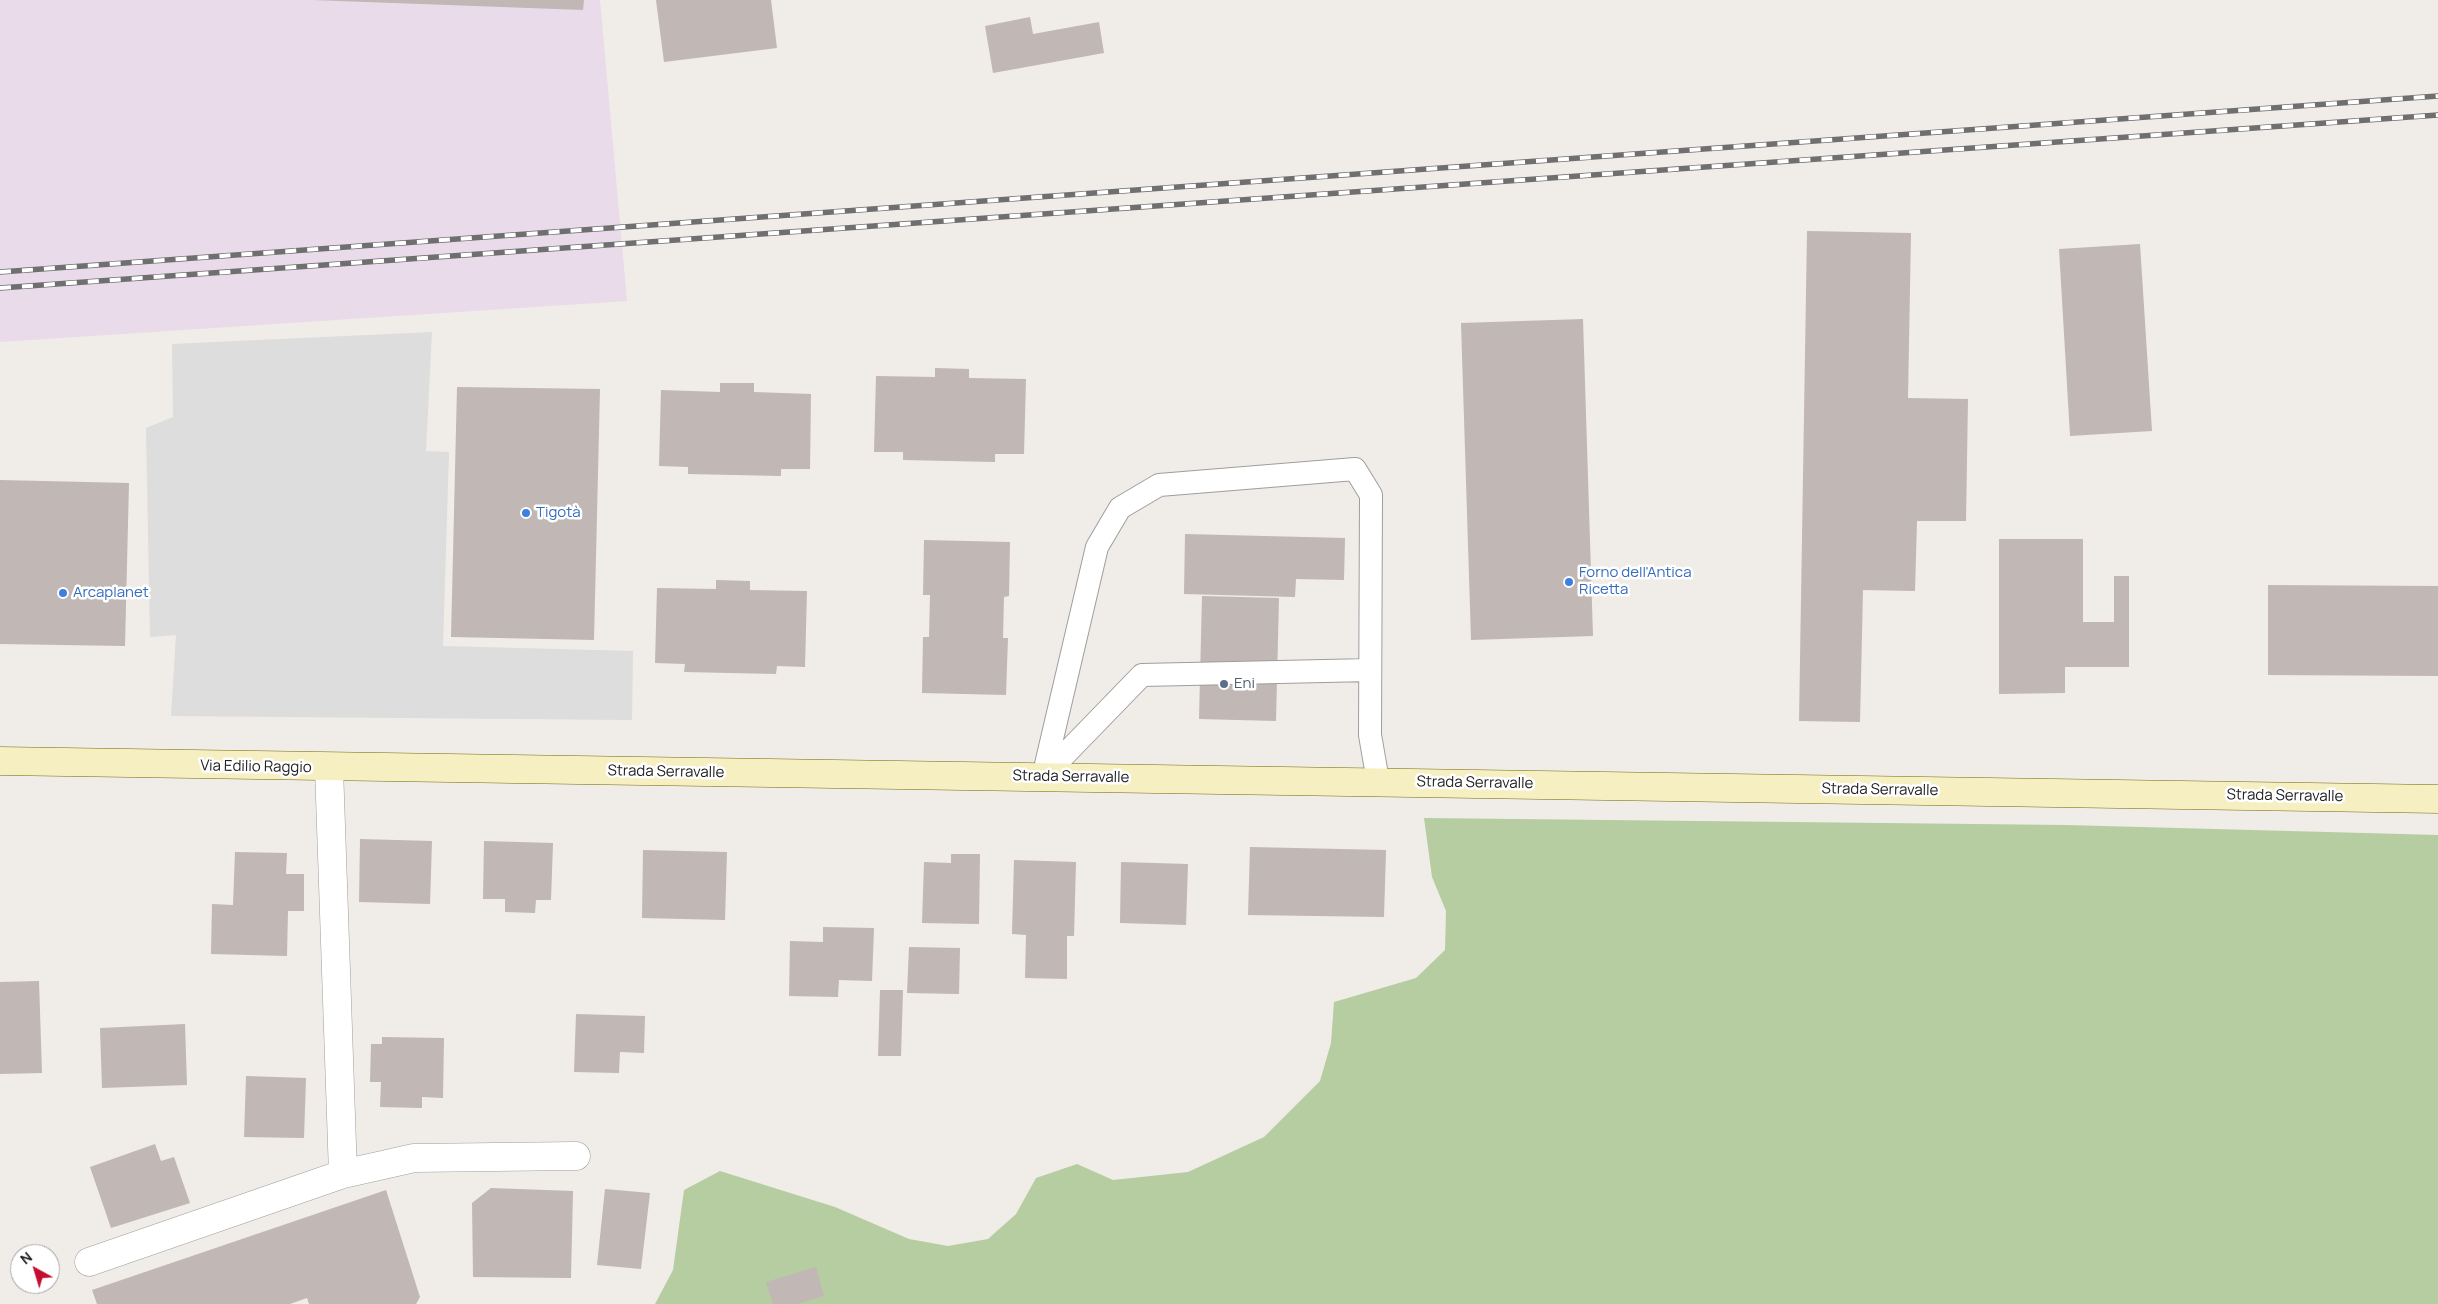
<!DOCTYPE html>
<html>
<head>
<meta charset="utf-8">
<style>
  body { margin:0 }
  #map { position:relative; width:2438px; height:1304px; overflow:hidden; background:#f0ece8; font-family:Manrope,sans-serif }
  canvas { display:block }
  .north { position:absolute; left:10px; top:1244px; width:50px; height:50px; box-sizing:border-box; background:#fff; border:1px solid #a6a6a6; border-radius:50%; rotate:321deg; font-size:14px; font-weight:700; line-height:20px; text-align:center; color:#212121 }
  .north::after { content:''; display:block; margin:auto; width:18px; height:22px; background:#c30e2f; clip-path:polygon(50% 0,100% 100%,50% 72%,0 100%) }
</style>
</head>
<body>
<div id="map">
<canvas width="2438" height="1304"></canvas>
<div class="north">N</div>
</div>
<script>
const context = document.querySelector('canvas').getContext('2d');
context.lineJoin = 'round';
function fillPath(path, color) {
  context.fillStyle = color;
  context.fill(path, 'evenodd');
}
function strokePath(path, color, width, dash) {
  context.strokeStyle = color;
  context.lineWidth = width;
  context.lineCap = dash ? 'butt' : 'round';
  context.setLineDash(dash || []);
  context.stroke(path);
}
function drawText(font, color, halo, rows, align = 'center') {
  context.font = font + ' Manrope,sans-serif';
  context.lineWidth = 5;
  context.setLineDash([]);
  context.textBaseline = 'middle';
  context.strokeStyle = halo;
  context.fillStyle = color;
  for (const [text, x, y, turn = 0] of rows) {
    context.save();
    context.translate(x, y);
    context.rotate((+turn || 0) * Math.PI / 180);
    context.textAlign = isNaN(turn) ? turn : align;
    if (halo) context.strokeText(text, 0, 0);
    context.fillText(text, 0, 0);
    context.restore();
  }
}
fillPath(new Path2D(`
  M 0,0 L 600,0 L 627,301 L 0,342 Z`), '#e9dbe9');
fillPath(new Path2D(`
  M 1424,818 L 2066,825 L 2438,835 L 2438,1304 L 655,1304 L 673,1270 L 684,1190 L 720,1171 L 835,1207 L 909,1239 L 948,1246 L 988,1239 L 1016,1214 L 1036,1178 L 1077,1164 L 1113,1180 L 1188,1172 L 1264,1137 L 1320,1081 L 1331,1043 L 1334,1002 L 1416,978 L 1445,950 L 1446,911 L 1432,877 Z`), '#b5cda0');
fillPath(new Path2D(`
  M 432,332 L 426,451 L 449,452 L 443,646 L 633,651 L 632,720 L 171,716 L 176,635 L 150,637 L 146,428 L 173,417 L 172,344 Z`), '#ddd');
fillPath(new Path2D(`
  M 312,0 L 584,0 L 583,10 Z
  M 656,0 L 771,0 L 777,48 L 664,62 Z
  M 1030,17 L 1033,34 L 1099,22 L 1104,53 L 993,73 L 985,26 Z
  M 1807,231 L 1911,233 L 1908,398 L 1968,399 L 1966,521 L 1917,521 L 1915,591 L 1863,590 L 1860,722 L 1799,721 Z
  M 2140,244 L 2152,431 L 2070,436 L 2059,249 Z
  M 1583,319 L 1593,636 L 1471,640 L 1461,323 Z
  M 935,368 L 969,369 L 969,378 L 1026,379 L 1024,454 L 995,454 L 995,462 L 903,460 L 903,452 L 874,452 L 876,376 L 935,377 Z
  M 720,383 L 754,383 L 754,392 L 811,394 L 810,469 L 781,469 L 781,476 L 688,474 L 688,467 L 659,466 L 661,390 L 720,392 Z
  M 457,387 L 600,389 L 594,640 L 451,637 Z
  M 0,480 L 129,483 L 125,646 L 0,644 Z
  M 1185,534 L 1345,538 L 1344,580 L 1296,579 L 1295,597 L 1184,594 Z
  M 1999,539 L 2083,539 L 2083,622 L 2114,622 L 2114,576 L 2129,576 L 2129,667 L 2065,667 L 2065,693 L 1999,694 Z
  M 924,540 L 1010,542 L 1009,596 L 1004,597 L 1003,638 L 1008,638 L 1006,695 L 922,693 L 923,637 L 929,637 L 930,595 L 923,595 Z
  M 716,580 L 750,581 L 750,590 L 807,591 L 805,667 L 777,666 L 776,674 L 684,672 L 685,664 L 655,663 L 657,588 L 716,589 Z
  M 2268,585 L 2438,586 L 2438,676 L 2268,675 Z
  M 1202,596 L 1279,598 L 1276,721 L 1199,719 Z
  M 360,839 L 432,841 L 430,904 L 359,902 Z
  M 484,841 L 553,843 L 551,900 L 536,900 L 535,913 L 505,912 L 505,899 L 483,899 Z
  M 1250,847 L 1386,850 L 1384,917 L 1248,915 Z
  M 643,850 L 727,852 L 725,920 L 642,918 Z
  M 235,852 L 287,853 L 286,874 L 304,874 L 304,911 L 288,911 L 287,956 L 211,954 L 212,904 L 233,905 Z
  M 951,854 L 980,854 L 979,924 L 922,923 L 924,862 L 951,863 Z
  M 1014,860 L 1076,862 L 1074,936 L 1067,936 L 1067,979 L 1025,978 L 1026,935 L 1012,934 Z
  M 1121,862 L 1188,864 L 1186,925 L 1120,923 Z
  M 823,927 L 874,928 L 872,981 L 839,980 L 838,997 L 789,996 L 790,941 L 823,942 Z
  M 909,947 L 960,948 L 959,994 L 907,993 Z
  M 39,981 L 42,1073 L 0,1074 L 0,982 Z
  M 880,990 L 903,990 L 901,1056 L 878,1056 Z
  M 576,1014 L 645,1016 L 644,1053 L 620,1052 L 619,1073 L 574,1072 Z
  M 185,1024 L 187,1085 L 102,1088 L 100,1028 Z
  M 382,1037 L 444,1038 L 443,1098 L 422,1097 L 422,1108 L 380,1107 L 381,1082 L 370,1082 L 371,1044 L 382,1044 Z
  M 246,1076 L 306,1078 L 304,1138 L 244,1137 Z
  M 155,1144 L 161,1161 L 174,1157 L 190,1203 L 111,1228 L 90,1167 Z
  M 491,1188 L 573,1191 L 571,1278 L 473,1277 L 472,1203 Z
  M 605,1189 L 650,1193 L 641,1269 L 597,1265 Z
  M 386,1190 L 420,1297 L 416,1304 L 309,1304 L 307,1298 L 290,1304 L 97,1304 L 92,1290 Z
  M 816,1267 L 824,1296 L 797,1304 L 773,1304 L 766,1282 Z`), '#c1b7b5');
const lane = new Path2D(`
  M 1044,776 L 1142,675 L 1370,670
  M 1043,777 L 1097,547 L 1120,508 L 1159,485 L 1355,469 L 1371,495 L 1370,735 L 1378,781`);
const street = new Path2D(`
  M 329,768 L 343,1174
  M 89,1262 L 343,1174 L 414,1158 L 576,1156`);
const secondary = new Path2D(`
  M 0,761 L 2438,799`);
strokePath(lane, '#9e9e9e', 24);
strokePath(street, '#9e9e9e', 29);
strokePath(secondary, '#736b0d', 29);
strokePath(lane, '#fff', 22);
strokePath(street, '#fff', 28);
strokePath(secondary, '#f6efc1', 28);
const rail = new Path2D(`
  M 0,272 L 2438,96
  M 0,288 L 2438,115`);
strokePath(rail, '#6f6f6f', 5.5);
strokePath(rail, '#fff', 4, [11]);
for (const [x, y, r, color] of [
  [526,513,5,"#3f7fe0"],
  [1569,582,5,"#3f7fe0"],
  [63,593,5,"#3f7fe0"],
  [1224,684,5,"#5c6f8a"]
]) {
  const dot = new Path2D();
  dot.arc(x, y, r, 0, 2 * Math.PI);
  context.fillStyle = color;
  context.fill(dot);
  strokePath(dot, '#fff', 2);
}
drawText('15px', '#366cbe', '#fff', [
  ["Tigotà",536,513],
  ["Forno dell'Antica",1579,573],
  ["Ricetta",1579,590],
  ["Arcaplanet",73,593]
], 'left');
drawText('15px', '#4e5e75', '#fff', [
  ["Eni",1234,684]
], 'left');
drawText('15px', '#212121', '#fff', [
  ["Via Edilio Raggio",256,767,1],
  ["Strada Serravalle",666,772,1],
  ["Strada Serravalle",1071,777,1],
  ["Strada Serravalle",1475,783,1],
  ["Strada Serravalle",1880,790,1],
  ["Strada Serravalle",2285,796,1]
]);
</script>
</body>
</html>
